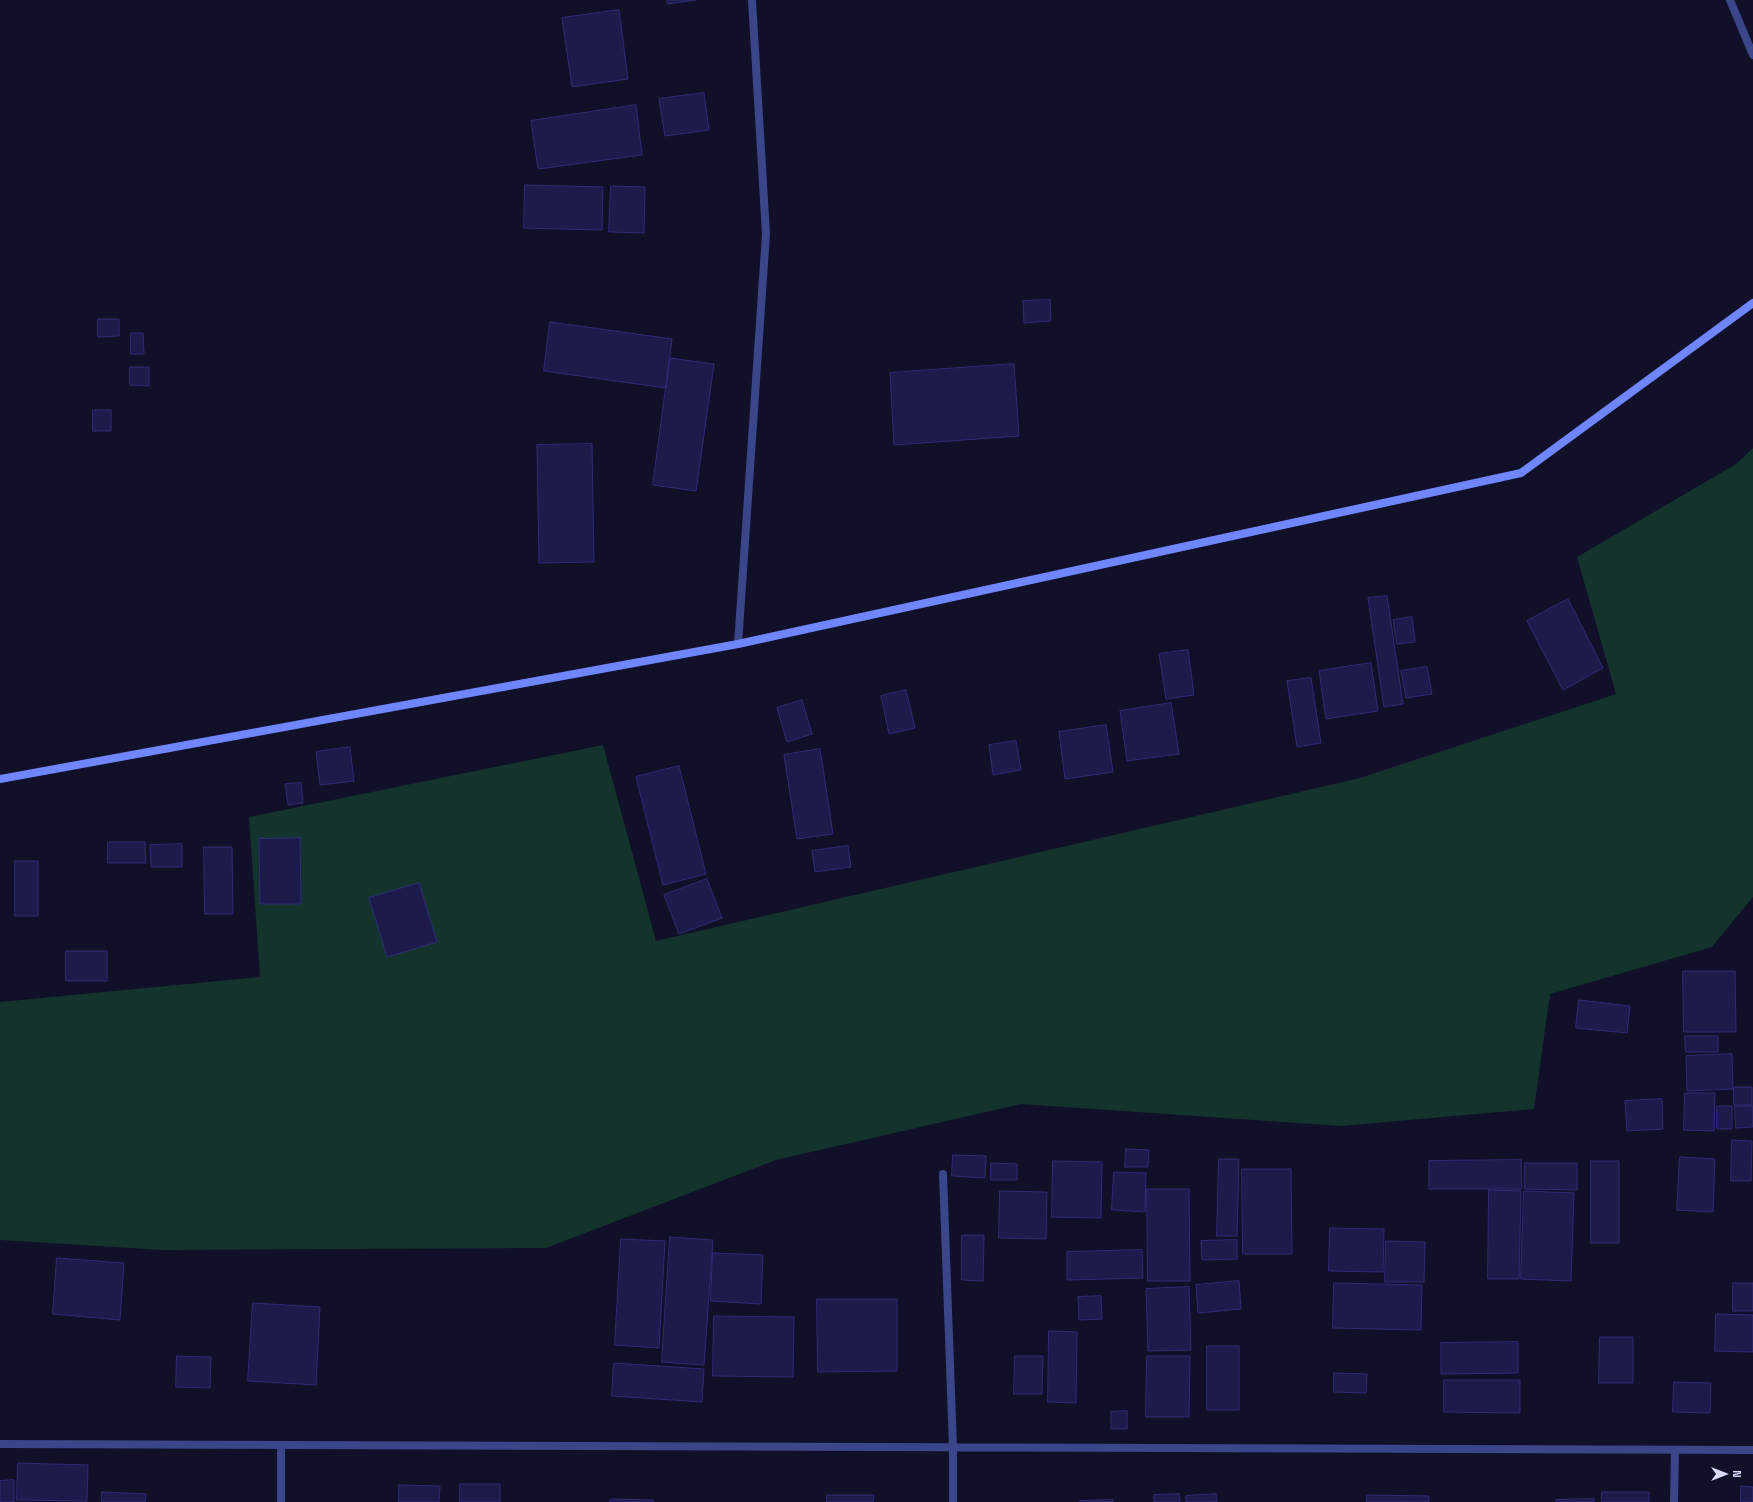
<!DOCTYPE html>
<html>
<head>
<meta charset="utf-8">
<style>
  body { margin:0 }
  #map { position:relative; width:1753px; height:1502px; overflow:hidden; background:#101029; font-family:"Space Grotesk",sans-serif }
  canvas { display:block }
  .north { position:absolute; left:1705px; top:1454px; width:40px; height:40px; -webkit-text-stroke:3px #101029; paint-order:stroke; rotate:90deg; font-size:11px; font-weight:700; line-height:16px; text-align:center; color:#d8dbff }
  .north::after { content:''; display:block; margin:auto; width:14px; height:18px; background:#d8dbff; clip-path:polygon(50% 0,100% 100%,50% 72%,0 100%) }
</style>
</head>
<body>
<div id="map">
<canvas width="1753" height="1502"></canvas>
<div class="north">N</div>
</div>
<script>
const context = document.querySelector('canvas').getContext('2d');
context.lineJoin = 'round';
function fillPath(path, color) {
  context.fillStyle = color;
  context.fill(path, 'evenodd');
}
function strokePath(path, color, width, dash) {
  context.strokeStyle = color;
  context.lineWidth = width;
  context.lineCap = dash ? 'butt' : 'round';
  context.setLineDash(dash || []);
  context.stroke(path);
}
fillPath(new Path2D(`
  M 1753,448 L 1753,897 L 1712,947 L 1550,994 L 1534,1109 L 1341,1126 L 1021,1104 L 776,1160 L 546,1248 L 163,1250 L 0,1240 L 0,1002 L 260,977 L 249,817 L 603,745 L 656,941 L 1360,778 L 1616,694 L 1577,557 L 1736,464 Z`), '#13332c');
const building = new Path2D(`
  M 667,0 L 696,0 L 668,4 Z
  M 619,10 L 628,79 L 572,87 L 562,18 Z
  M 704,93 L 709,130 L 665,136 L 659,99 Z
  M 636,105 L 642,155 L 538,169 L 531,121 Z
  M 525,185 L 603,187 L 602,230 L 524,228 Z
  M 611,186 L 645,187 L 644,233 L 609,232 Z
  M 1050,300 L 1051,321 L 1024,323 L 1023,301 Z
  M 98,319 L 119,319 L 119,336 L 98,337 Z
  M 550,322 L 672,339 L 666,388 L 544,371 Z
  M 131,333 L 143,333 L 144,354 L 131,354 Z
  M 670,358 L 714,364 L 696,491 L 653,485 Z
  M 1014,364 L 1019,436 L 894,445 L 890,373 Z
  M 130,367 L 149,367 L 149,386 L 130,385 Z
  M 93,410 L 111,410 L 111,431 L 93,431 Z
  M 592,444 L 594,562 L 539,563 L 537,445 Z
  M 1387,596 L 1403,704 L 1384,707 L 1368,598 Z
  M 1568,599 L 1603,668 L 1563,690 L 1527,621 Z
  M 1412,617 L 1415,642 L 1397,644 L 1393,620 Z
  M 1188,650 L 1194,695 L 1166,699 L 1159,654 Z
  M 1371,663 L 1378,711 L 1326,719 L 1319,671 Z
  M 1427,667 L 1432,694 L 1406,698 L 1401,671 Z
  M 1311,678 L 1321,743 L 1297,747 L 1287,681 Z
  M 906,690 L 915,728 L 889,734 L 881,696 Z
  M 802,700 L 812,734 L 787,742 L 777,708 Z
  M 1171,703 L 1179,754 L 1127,761 L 1120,711 Z
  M 1106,725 L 1113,772 L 1065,779 L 1059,732 Z
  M 1016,741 L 1021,770 L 993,775 L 989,745 Z
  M 350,747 L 354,781 L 320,785 L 316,752 Z
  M 820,749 L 833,834 L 797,839 L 784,755 Z
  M 679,766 L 706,874 L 663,885 L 636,777 Z
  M 301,783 L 303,803 L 288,805 L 285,784 Z
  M 300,838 L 301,904 L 260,904 L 259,839 Z
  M 108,842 L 145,842 L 146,863 L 108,863 Z
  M 182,844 L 182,867 L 151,867 L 150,845 Z
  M 848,846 L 851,867 L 815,872 L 812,851 Z
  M 204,847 L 232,847 L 233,914 L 205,914 Z
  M 15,861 L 38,861 L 38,916 L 15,916 Z
  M 707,879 L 722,918 L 679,934 L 664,895 Z
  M 419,883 L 437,942 L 387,957 L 369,898 Z
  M 66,951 L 107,951 L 107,981 L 66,981 Z
  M 1683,971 L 1735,971 L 1736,1032 L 1684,1032 Z
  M 1579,1000 L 1630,1006 L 1627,1033 L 1576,1028 Z
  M 1685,1036 L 1718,1036 L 1718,1052 L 1686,1052 Z
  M 1732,1054 L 1733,1089 L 1687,1091 L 1686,1056 Z
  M 1734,1087 L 1752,1087 L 1752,1105 L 1734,1105 Z
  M 1685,1093 L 1715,1093 L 1714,1131 L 1684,1130 Z
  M 1662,1099 L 1663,1129 L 1627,1131 L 1625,1101 Z
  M 1717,1106 L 1732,1106 L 1732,1129 L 1717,1129 Z
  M 1735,1106 L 1753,1106 L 1753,1127 L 1736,1128 Z
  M 1732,1140 L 1752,1141 L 1751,1181 L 1731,1181 Z
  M 1126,1149 L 1149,1150 L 1148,1167 L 1125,1167 Z
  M 953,1155 L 986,1156 L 985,1178 L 952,1176 Z
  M 1680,1157 L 1715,1159 L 1713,1212 L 1677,1210 Z
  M 1219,1159 L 1239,1159 L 1237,1236 L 1217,1236 Z
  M 1521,1160 L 1522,1189 L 1429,1189 L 1429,1161 Z
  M 1053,1161 L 1102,1162 L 1101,1218 L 1052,1217 Z
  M 1591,1161 L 1619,1161 L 1619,1243 L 1591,1243 Z
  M 991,1163 L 1017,1164 L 1017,1180 L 991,1180 Z
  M 1525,1163 L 1577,1163 L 1577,1190 L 1525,1189 Z
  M 1242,1169 L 1291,1169 L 1292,1254 L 1243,1254 Z
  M 1114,1172 L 1146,1173 L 1145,1212 L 1112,1210 Z
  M 1147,1189 L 1189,1189 L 1190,1281 L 1148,1281 Z
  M 1489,1190 L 1521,1191 L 1519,1279 L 1488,1279 Z
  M 1000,1191 L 1047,1192 L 1046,1239 L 999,1238 Z
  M 1524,1191 L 1574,1193 L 1571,1281 L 1521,1279 Z
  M 1330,1228 L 1384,1229 L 1383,1272 L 1329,1271 Z
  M 962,1235 L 984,1235 L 983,1281 L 962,1280 Z
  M 670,1237 L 713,1240 L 704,1365 L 662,1362 Z
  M 621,1239 L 665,1241 L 659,1348 L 615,1345 Z
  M 1237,1240 L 1237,1259 L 1202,1260 L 1201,1241 Z
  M 1386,1241 L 1425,1242 L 1424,1282 L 1385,1282 Z
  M 1142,1250 L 1143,1278 L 1067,1280 L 1067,1252 Z
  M 713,1253 L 763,1255 L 761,1304 L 711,1301 Z
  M 57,1258 L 124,1263 L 120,1320 L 53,1314 Z
  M 1239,1281 L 1241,1309 L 1198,1313 L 1196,1285 Z
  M 1334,1283 L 1422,1285 L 1421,1330 L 1333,1328 Z
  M 1733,1283 L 1753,1283 L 1753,1311 L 1733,1311 Z
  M 1189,1287 L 1191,1350 L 1148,1351 L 1146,1289 Z
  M 1101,1296 L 1102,1319 L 1079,1320 L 1078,1297 Z
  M 817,1299 L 897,1299 L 897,1371 L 818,1372 Z
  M 253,1303 L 320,1307 L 316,1385 L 248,1381 Z
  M 1716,1314 L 1753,1315 L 1753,1352 L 1715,1351 Z
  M 714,1316 L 794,1317 L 793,1377 L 713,1376 Z
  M 1049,1331 L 1077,1332 L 1076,1403 L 1048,1402 Z
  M 1600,1337 L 1633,1337 L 1633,1383 L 1599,1383 Z
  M 1518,1342 L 1518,1373 L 1441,1374 L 1441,1343 Z
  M 1207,1346 L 1239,1346 L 1239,1410 L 1207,1410 Z
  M 177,1356 L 211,1357 L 210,1388 L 176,1387 Z
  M 1015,1356 L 1043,1356 L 1042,1394 L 1014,1394 Z
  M 1147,1356 L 1190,1356 L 1189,1417 L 1146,1417 Z
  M 614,1363 L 704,1369 L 702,1402 L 612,1396 Z
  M 1334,1373 L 1367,1374 L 1366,1393 L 1334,1392 Z
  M 1444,1380 L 1520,1380 L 1520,1413 L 1444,1412 Z
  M 1674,1382 L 1711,1383 L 1710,1413 L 1673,1412 Z
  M 1127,1411 L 1127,1429 L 1111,1429 L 1111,1412 Z
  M 18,1463 L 88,1465 L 87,1501 L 17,1500 Z
  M 14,1480 L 14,1502 L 0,1502 L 0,1481 Z
  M 460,1484 L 500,1484 L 500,1502 L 460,1502 Z
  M 399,1485 L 440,1486 L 439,1502 L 399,1502 Z
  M 1741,1486 L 1753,1487 L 1753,1502 L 1741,1502 Z
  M 102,1492 L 146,1494 L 145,1502 L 102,1502 Z
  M 1602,1492 L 1649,1492 L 1649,1502 L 1602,1502 Z
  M 1179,1494 L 1180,1502 L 1154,1502 L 1154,1495 Z
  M 1216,1494 L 1217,1502 L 1186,1502 L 1186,1496 Z
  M 827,1495 L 874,1495 L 873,1502 L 827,1502 Z
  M 1367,1495 L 1429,1496 L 1429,1502 L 1367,1502 Z
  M 611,1499 L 653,1500 L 653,1502 L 610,1502 Z
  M 1594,1499 L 1594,1502 L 1556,1502 L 1556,1500 Z
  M 1113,1500 L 1113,1502 L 1080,1502 L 1080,1501 Z`);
fillPath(building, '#1c1b4b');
strokePath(building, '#2e2d77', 1);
strokePath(new Path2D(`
  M 1730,0 L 1753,55
  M 738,644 L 766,234 L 752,0
  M 943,1174 L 953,1447 L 953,1502
  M 0,1444 L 1753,1450
  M 281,1445 L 281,1502
  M 1674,1502 L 1675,1450`), '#3a4689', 8);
strokePath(new Path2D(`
  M 0,779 L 738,644 L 1521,473 L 1753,303`), '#6f86ff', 8);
</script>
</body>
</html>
